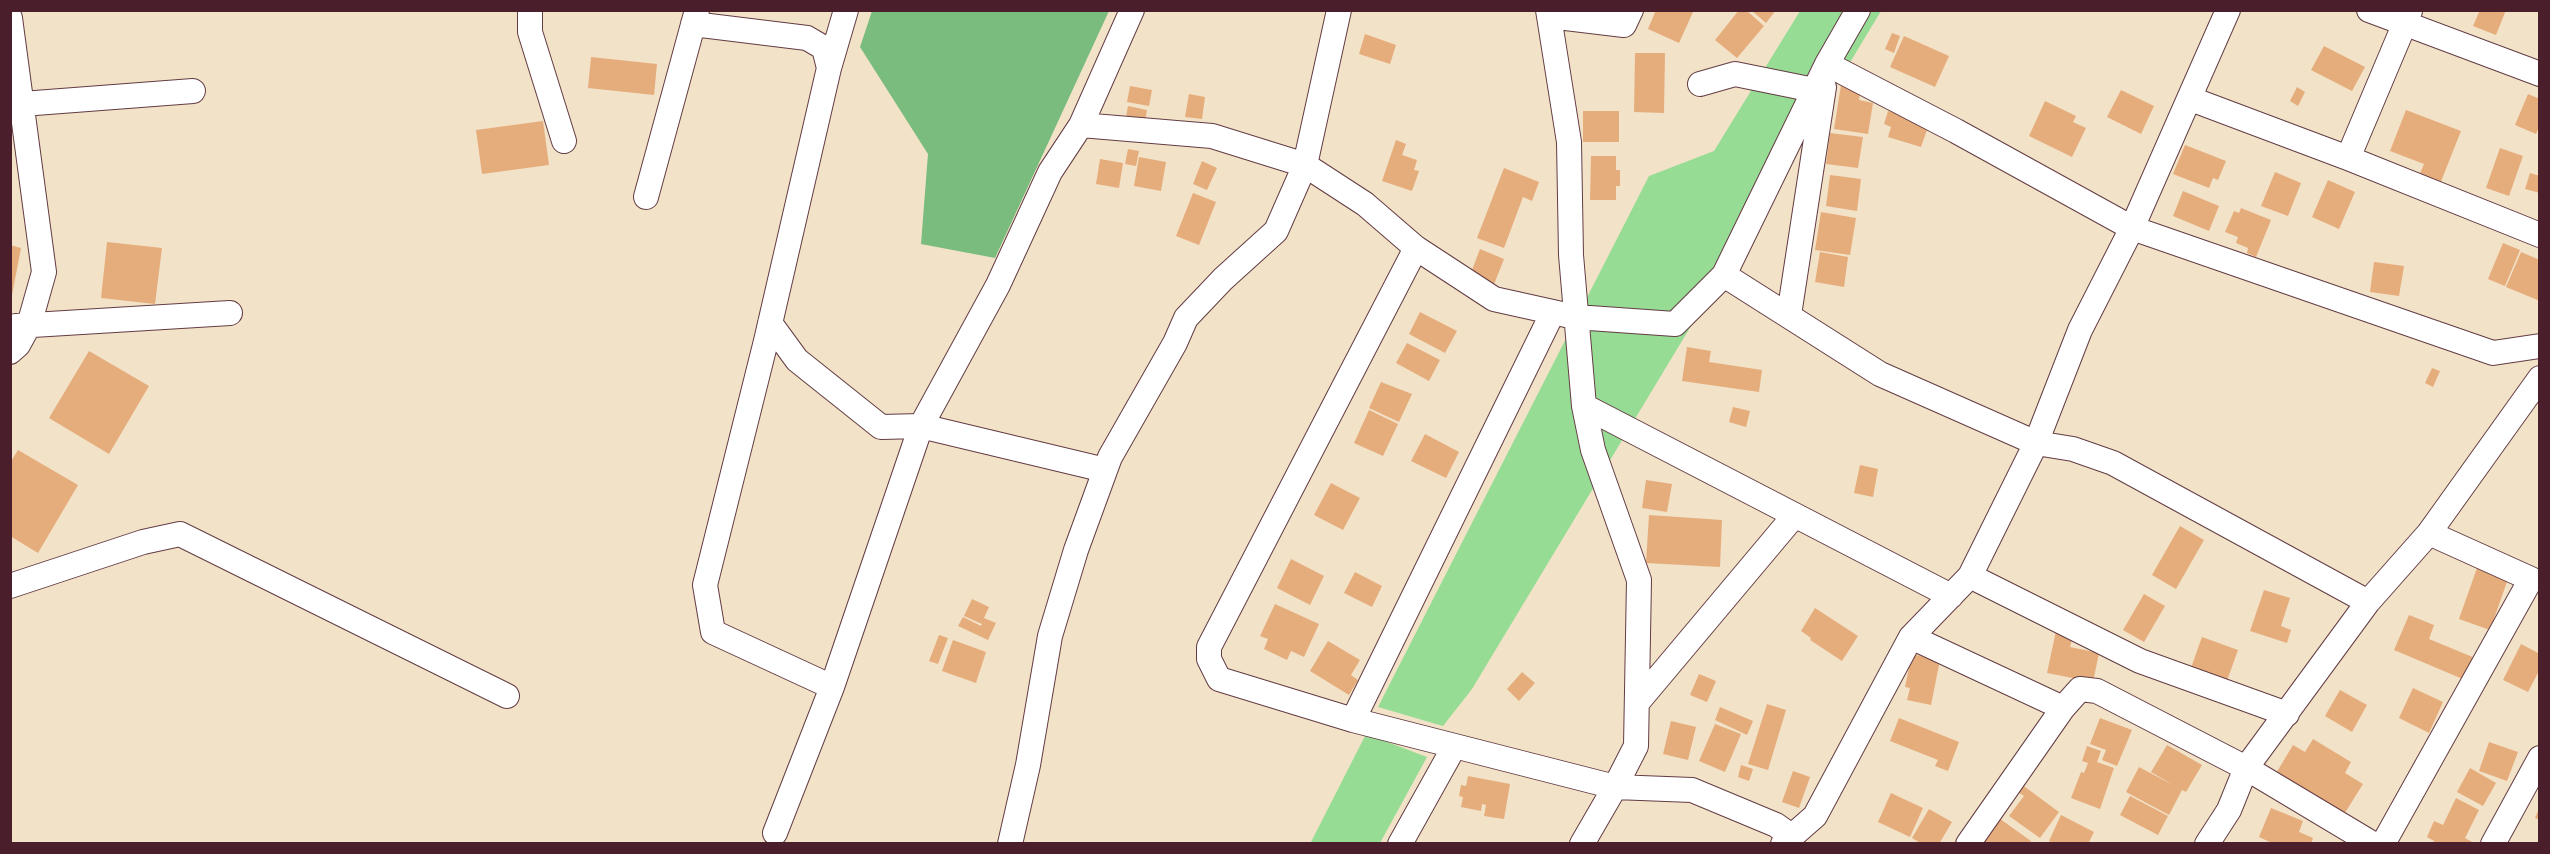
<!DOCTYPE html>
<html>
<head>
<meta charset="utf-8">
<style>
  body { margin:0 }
  #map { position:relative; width:2550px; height:854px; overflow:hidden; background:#f2e2c8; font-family:Sriracha,sans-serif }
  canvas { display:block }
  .frame { position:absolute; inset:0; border:12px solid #4a1f2b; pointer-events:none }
</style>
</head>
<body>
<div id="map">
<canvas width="2550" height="854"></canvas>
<div class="frame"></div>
</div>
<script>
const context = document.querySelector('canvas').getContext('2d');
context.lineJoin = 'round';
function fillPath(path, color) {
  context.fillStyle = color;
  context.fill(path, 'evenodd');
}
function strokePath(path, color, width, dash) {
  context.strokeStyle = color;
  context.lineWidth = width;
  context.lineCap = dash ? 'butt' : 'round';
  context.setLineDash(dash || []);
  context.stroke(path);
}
fillPath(new Path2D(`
  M 1800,11 L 1881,11 L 1472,689 L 1443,726 L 1378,707 L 1649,176 L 1714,151 Z
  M 1366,734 L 1427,757 L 1380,843 L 1310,844 Z`), '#97dc95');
fillPath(new Path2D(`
  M 872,11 L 1109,11 L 995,258 L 921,244 L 928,154 L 860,47 Z`), '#79bc7e');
fillPath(new Path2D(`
  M 1656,10 L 1693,12 L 1679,43 L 1648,29 Z
  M 1739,10 L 1746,10 L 1764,26 L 1737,58 L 1715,40 Z
  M 1751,10 L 1776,10 L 1766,23 Z
  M 2480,10 L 2506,10 L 2496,35 L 2473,26 Z
  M 1892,33 L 1900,36 L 1894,53 L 1885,49 Z
  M 1365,34 L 1396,45 L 1390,64 L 1359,54 Z
  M 1904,36 L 1949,56 L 1935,87 L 1890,67 Z
  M 2324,46 L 2365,67 L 2352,91 L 2311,70 Z
  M 1635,53 L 1665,53 L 1664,113 L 1634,112 Z
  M 591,57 L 657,64 L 654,95 L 588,88 Z
  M 1841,85 L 1861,88 L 1859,100 L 1873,103 L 1868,134 L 1834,129 Z
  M 1130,86 L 1152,90 L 1149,106 L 1127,102 Z
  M 2297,87 L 2305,92 L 2298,106 L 2290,101 Z
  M 2121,90 L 2154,106 L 2141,134 L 2107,117 Z
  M 1189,94 L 1205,97 L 1202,119 L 1185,117 Z
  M 2528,94 L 2540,99 L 2540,125 L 2536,134 L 2515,125 Z
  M 2045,101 L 2076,116 L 2073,122 L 2086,128 L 2072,157 L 2029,136 Z
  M 1128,106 L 1147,110 L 1145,121 L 1126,117 Z
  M 2406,110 L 2461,131 L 2440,184 L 2419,176 L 2424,164 L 2390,151 Z
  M 1583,111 L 1619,111 L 1619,142 L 1583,142 Z
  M 1888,111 L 1929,124 L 1921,147 L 1888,137 L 1891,127 L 1884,124 Z
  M 543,121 L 549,165 L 482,174 L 476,130 Z
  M 1830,133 L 1863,137 L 1858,168 L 1826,164 Z
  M 1396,140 L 1406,144 L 1402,155 L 1417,160 L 1414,170 L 1419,171 L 1412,191 L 1382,181 Z
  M 2185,145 L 2226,161 L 2218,180 L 2213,178 L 2209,188 L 2173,174 Z
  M 2500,148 L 2523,156 L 2509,196 L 2486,188 Z
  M 1128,149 L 1139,151 L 1136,166 L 1125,164 Z
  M 1591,156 L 1616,156 L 1616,170 L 1620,170 L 1620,186 L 1616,186 L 1616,200 L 1590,200 Z
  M 1139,157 L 1166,162 L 1161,191 L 1134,186 Z
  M 1100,159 L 1123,163 L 1119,188 L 1096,184 Z
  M 1202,161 L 1217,168 L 1207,190 L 1193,184 Z
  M 1504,168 L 1539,182 L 1532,201 L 1523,197 L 1504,248 L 1477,238 Z
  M 2275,172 L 2301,183 L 2288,216 L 2261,206 Z
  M 2530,173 L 2540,176 L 2540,193 L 2525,189 Z
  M 1830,175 L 1861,179 L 1857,211 L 1826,206 Z
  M 2328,180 L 2355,192 L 2339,229 L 2312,217 Z
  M 2183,191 L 2219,206 L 2209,231 L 2173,216 Z
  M 1193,193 L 1216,202 L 1199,245 L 1176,236 Z
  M 2241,208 L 2271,220 L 2256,257 L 2247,253 L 2248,248 L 2236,243 L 2238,237 L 2225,232 L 2234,211 L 2239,213 Z
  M 1821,212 L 1856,218 L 1850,255 L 1815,250 Z
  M 107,242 L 162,248 L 155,304 L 101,298 Z
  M 2503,243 L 2520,250 L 2505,286 L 2488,279 Z
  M 10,245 L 21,248 L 12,295 L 10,295 Z
  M 1480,249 L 1504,259 L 1493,287 L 1469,278 Z
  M 1820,252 L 1848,257 L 1844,287 L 1815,282 Z
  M 2521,252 L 2540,260 L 2540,301 L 2506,287 Z
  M 2374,262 L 2404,266 L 2399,296 L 2370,292 Z
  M 1420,312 L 1457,331 L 1445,353 L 1409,334 Z
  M 1407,343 L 1440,360 L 1429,381 L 1396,363 Z
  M 1687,347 L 1711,351 L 1709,362 L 1762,370 L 1759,392 L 1682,381 Z
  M 89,351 L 149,386 L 109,454 L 49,418 Z
  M 2432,368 L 2440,371 L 2433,387 L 2425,383 Z
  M 1381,382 L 1412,394 L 1399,422 L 1369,408 Z
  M 1733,407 L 1750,411 L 1746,427 L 1729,422 Z
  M 1369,410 L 1398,424 L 1383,456 L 1354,443 Z
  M 1425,434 L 1459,452 L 1446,478 L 1411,461 Z
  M 18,450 L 78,485 L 38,553 L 10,536 L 10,463 Z
  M 1860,465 L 1878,469 L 1873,497 L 1854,493 Z
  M 1646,480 L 1672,484 L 1667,512 L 1642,508 Z
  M 1331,483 L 1360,498 L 1343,530 L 1314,515 Z
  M 1649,515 L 1722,520 L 1720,567 L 1646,563 Z
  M 2180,526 L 2204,540 L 2176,589 L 2152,575 Z
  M 1291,559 L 1324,576 L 1310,605 L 1277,588 Z
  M 2477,568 L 2508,579 L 2490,630 L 2459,619 Z
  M 1355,572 L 1382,586 L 1372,607 L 1344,593 Z
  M 2264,590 L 2290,598 L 2281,626 L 2291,630 L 2287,643 L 2250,631 Z
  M 2144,594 L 2165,606 L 2144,642 L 2123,630 Z
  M 972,599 L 989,607 L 984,618 L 996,623 L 988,640 L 958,626 L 963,617 L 981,626 L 982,624 L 964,616 Z
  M 1275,604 L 1319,624 L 1304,657 L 1291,651 L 1287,660 L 1264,649 L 1268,639 L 1260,636 Z
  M 1815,608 L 1858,636 L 1842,661 L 1810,640 L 1811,638 L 1801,631 Z
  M 2409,615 L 2434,625 L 2429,639 L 2475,658 L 2465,680 L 2394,650 Z
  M 2056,631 L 2073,635 L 2070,647 L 2099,653 L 2093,682 L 2047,673 Z
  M 939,635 L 948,638 L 938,664 L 929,661 Z
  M 2202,637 L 2238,650 L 2224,689 L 2188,676 Z
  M 953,640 L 986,652 L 976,683 L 942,671 Z
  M 1328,641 L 1360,660 L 1351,675 L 1358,680 L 1349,695 L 1310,671 Z
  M 2521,644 L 2540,654 L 2540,669 L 2528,692 L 2503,680 Z
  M 1912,654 L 1940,660 L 1931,705 L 1907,700 L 1910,688 L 1905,687 Z
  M 1522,672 L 1535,683 L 1519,701 L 1507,689 Z
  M 1699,674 L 1716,681 L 1707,702 L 1690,695 Z
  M 2413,688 L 2443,702 L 2429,733 L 2399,718 Z
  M 2340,690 L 2367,705 L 2352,732 L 2325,716 Z
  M 1767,704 L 1786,710 L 1768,770 L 1748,764 Z
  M 1720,707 L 1753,721 L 1747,735 L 1715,720 Z
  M 1899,718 L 1959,742 L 1948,771 L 1935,766 L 1938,760 L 1890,741 Z
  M 2100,718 L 2132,730 L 2117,766 L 2102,760 L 2106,750 L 2090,744 Z
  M 1671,721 L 1696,727 L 1688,760 L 1663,754 Z
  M 1715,724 L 1741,734 L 1725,772 L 1699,761 Z
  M 2313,739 L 2351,762 L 2345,773 L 2363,784 L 2343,816 L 2275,775 L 2293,745 L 2305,752 Z
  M 2489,742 L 2518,752 L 2507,781 L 2479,771 Z
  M 2167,745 L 2202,765 L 2186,792 L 2182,790 L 2169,815 L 2126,792 L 2139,767 L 2173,785 L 2151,772 Z
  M 2087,746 L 2101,751 L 2097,762 L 2114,768 L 2100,809 L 2071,798 L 2081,772 L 2084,773 L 2088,763 L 2082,761 Z
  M 1741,765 L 1753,769 L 1749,781 L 1738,777 Z
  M 2470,768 L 2496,783 L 2483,806 L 2457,792 Z
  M 1793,771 L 1810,777 L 1799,808 L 1782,802 Z
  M 1468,776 L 1510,784 L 1504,819 L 1484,816 L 1486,805 L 1482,804 L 1481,811 L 1461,807 L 1463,797 L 1459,796 L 1461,785 L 1466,786 Z
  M 2021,784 L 2059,812 L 2040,838 L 2009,816 L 2024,796 L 2016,791 Z
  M 1891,793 L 1923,808 L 1910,837 L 1878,822 Z
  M 2130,796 L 2168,816 L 2158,835 L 2120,815 Z
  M 2456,798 L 2479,810 L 2465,838 L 2476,844 L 2433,844 L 2434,841 L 2427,837 L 2434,821 L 2443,825 Z
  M 2540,806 L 2540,820 L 2535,818 Z
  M 2271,808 L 2303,821 L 2299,832 L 2313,838 L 2311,844 L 2274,844 L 2259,837 Z
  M 1929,809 L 1952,822 L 1939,844 L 1922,844 L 1912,838 Z
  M 2061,815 L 2094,832 L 2088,844 L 2053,844 L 2049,841 Z
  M 1996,816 L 2031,841 L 2029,844 L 1977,844 Z`), '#e6ad7c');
const minor = new Path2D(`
  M 530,10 L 530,32 L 564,141
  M 1548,10 L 1569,142 L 1571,255 L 1584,406 L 1593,450 L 1639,580 L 1636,746 L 1615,787 L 1582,844
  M 2369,10 L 2540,74
  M 1549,16 L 1624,25 L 1631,10
  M 10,18 L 44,272 L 29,325 L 18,345 L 10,352
  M 693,24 L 807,38 L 824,48 L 829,68
  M 1827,64 L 1956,131 L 2132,228 L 2493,353 L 2540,346
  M 1700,84 L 1735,74 L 1814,90
  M 2191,99 L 2348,158 L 2540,235
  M 22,104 L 193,91
  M 1081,125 L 1212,136 L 1305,165 L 1365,204 L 1416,248 L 1494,299 L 1575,317 L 1675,324 L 1724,275 L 1827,64 L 1858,10
  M 2348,158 L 2410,11
  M 646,197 L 697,10
  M 1416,248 L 1209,647 L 1209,659 L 1219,679 L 1353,720 L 1615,787 L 1692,790 L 1776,825 L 1790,835
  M 1724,275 L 1880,374 L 2036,443 L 2073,449 L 2113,463 L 2368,602
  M 1789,315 L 1824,87
  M 770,323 L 797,360 L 881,427 L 921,426 L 1105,470
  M 16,326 L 230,313
  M 1584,406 L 1951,596
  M 1970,576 L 2140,661 L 2287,714
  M 10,586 L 143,542 L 180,534 L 507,696
  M 1911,637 L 2063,708 L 2080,689 L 2097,691 L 2246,768 L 2373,844
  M 832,687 L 713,632 L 705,585 L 766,341 L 829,68 L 846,10
  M 1637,703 L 1794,516
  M 1353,720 L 1553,312
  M 775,833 L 832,687 L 921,426 L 998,285 L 1050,172 L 1081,125 L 1132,10
  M 1010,844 L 1028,765 L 1050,636 L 1076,550 L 1110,457 L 1175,343 L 1186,318 L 1223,279 L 1276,231 L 1305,165 L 1339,10
  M 1400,844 L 1454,747
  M 1783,844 L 1815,816 L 1911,637 L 1970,576 L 2036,443 L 2080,330 L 2132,228 L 2228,10
  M 1968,844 L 2063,708
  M 2207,844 L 2229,810 L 2246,768 L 2368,602 L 2429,533 L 2540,378
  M 2383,844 L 2531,579 L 2429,533
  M 2493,844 L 2540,758`);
strokePath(minor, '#633c43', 26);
strokePath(minor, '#fff', 24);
</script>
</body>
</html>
